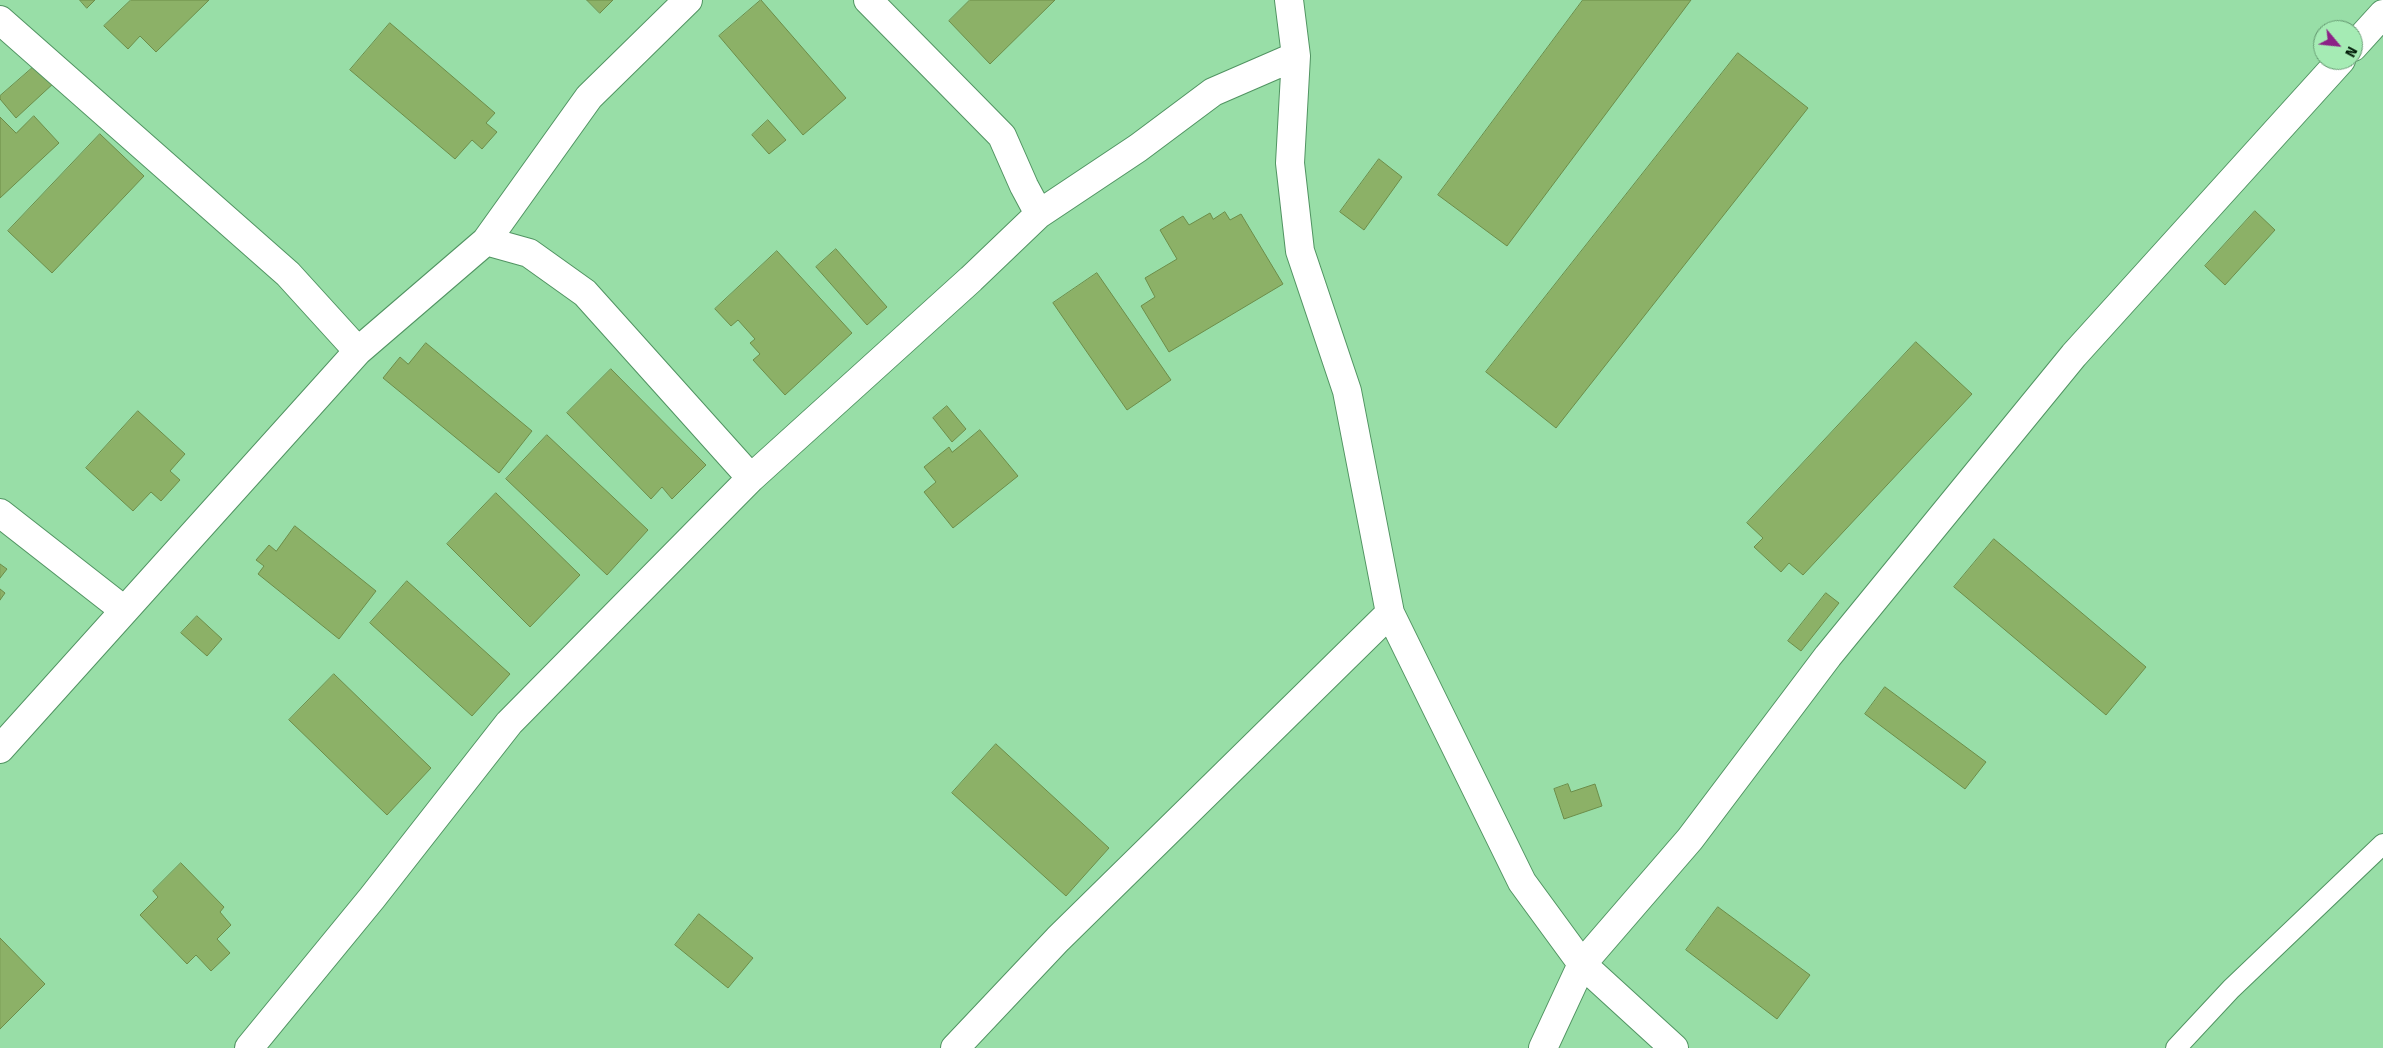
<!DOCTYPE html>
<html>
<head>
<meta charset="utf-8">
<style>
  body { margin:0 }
  #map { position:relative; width:2383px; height:1048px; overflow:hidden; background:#98dea7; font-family:"Fira Sans",sans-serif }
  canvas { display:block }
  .north { position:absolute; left:2313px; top:20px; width:50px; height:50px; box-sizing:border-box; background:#a5ebb4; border:1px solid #63976f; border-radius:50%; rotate:118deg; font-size:14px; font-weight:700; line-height:20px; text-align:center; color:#001a07 }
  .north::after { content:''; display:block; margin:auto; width:18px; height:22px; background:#8c2186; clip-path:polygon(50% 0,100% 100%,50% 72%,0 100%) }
</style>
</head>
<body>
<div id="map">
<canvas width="2383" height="1048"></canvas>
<div class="north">N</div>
</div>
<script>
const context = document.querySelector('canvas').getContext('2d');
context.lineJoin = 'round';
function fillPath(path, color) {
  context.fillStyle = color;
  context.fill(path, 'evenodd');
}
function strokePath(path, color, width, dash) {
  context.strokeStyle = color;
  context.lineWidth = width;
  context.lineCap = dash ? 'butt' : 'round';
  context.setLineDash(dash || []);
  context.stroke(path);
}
const building = new Path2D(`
  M 80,0 L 95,0 L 87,8 Z
  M 131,0 L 209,0 L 156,52 L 140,36 L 128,49 L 104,26 Z
  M 587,0 L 613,0 L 600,13 Z
  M 761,0 L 846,98 L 803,135 L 719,36 Z
  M 970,0 L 1055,0 L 990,64 L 949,21 Z
  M 1583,0 L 1691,0 L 1507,246 L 1438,195 Z
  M 390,23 L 495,113 L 486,123 L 497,132 L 482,149 L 472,140 L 455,159 L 350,70 Z
  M 1738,53 L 1808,108 L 1556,428 L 1486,372 Z
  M 38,63 L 55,82 L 16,118 L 0,99 L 0,96 Z
  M 34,116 L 59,143 L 0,198 L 0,117 L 16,133 Z
  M 768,120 L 786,140 L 769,154 L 752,135 Z
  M 100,134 L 144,176 L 52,273 L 8,231 Z
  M 1379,159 L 1402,177 L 1364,230 L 1340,212 Z
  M 2255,211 L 2275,230 L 2225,285 L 2205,266 Z
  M 1225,212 L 1230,220 L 1241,214 L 1283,284 L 1169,352 L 1141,306 L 1155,297 L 1145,278 L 1177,259 L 1160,230 L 1183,216 L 1189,225 L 1210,213 L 1213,219 Z
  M 836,249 L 887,307 L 867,325 L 816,267 Z
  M 777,251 L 852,333 L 785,395 L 753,360 L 760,354 L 750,343 L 755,339 L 738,320 L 731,326 L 715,309 Z
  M 1097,273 L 1171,380 L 1127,410 L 1053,303 Z
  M 1916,342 L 1972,394 L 1803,575 L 1789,563 L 1781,572 L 1754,547 L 1763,538 L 1747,523 Z
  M 426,343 L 532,431 L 499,473 L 383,378 L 400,357 L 408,364 Z
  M 611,369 L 706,465 L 672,499 L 662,487 L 651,499 L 567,413 Z
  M 947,406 L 966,429 L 952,442 L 933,418 Z
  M 138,411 L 185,454 L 170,471 L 180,480 L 161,501 L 151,492 L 133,511 L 86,468 Z
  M 980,430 L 1018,476 L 953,528 L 924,492 L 936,482 L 924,467 L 949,447 L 952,452 Z
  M 547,435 L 648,530 L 607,575 L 506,479 Z
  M 496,493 L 580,575 L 530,627 L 447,544 Z
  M 295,526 L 376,591 L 339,639 L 258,574 L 264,566 L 256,560 L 269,545 L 276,551 Z
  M 1994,539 L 2146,667 L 2106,715 L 1954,587 Z
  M 0,564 L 7,569 L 0,578 Z
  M 407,581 L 510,674 L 472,716 L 370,623 Z
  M 0,589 L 5,593 L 0,600 Z
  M 1826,593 L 1839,603 L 1801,651 L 1788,641 Z
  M 197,616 L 222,639 L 207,656 L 181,633 Z
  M 334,674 L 431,768 L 387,815 L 289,720 Z
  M 1885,687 L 1986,762 L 1965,789 L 1865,714 Z
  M 996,744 L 1109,848 L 1066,896 L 952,793 Z
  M 1568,784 L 1571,792 L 1595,784 L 1602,806 L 1564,819 L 1554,789 Z
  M 181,863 L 224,907 L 220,912 L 231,925 L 217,939 L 230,953 L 211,971 L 196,955 L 187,964 L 140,915 L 158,897 L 153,891 Z
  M 1718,907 L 1810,975 L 1777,1019 L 1686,950 Z
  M 699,914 L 753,958 L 728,988 L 675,945 Z
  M 0,938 L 45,984 L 0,1029 Z`);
fillPath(building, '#8cb167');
strokePath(building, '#6c8d49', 1);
const service = new Path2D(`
  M 2176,1048 L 2231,989 L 2383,844`);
const minor = new Path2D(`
  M 868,0 L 1002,136 L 1024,186 L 1039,214
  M 1289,0 L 1296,56 L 1290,163 L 1300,251 L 1347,391 L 1390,613 L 1522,882 L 1582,964 L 1674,1048
  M 0,20 L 288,274 L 358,351
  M 2353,47 L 2383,14
  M 486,241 L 529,253 L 585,293 L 751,478
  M 0,513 L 124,610
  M 0,749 L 358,351 L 486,241 L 589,97 L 688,0
  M 249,1048 L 372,898 L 509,723 L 751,478 L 971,279 L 1039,214 L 1138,148 L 1213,92 L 1296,56
  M 955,1048 L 1058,939 L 1390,613
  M 1543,1048 L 1582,964 L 1690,839 L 1828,656 L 2074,355 L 2341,60`);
strokePath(service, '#519462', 22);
strokePath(minor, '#519462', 30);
strokePath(service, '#fff', 20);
strokePath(minor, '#fff', 28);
</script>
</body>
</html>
